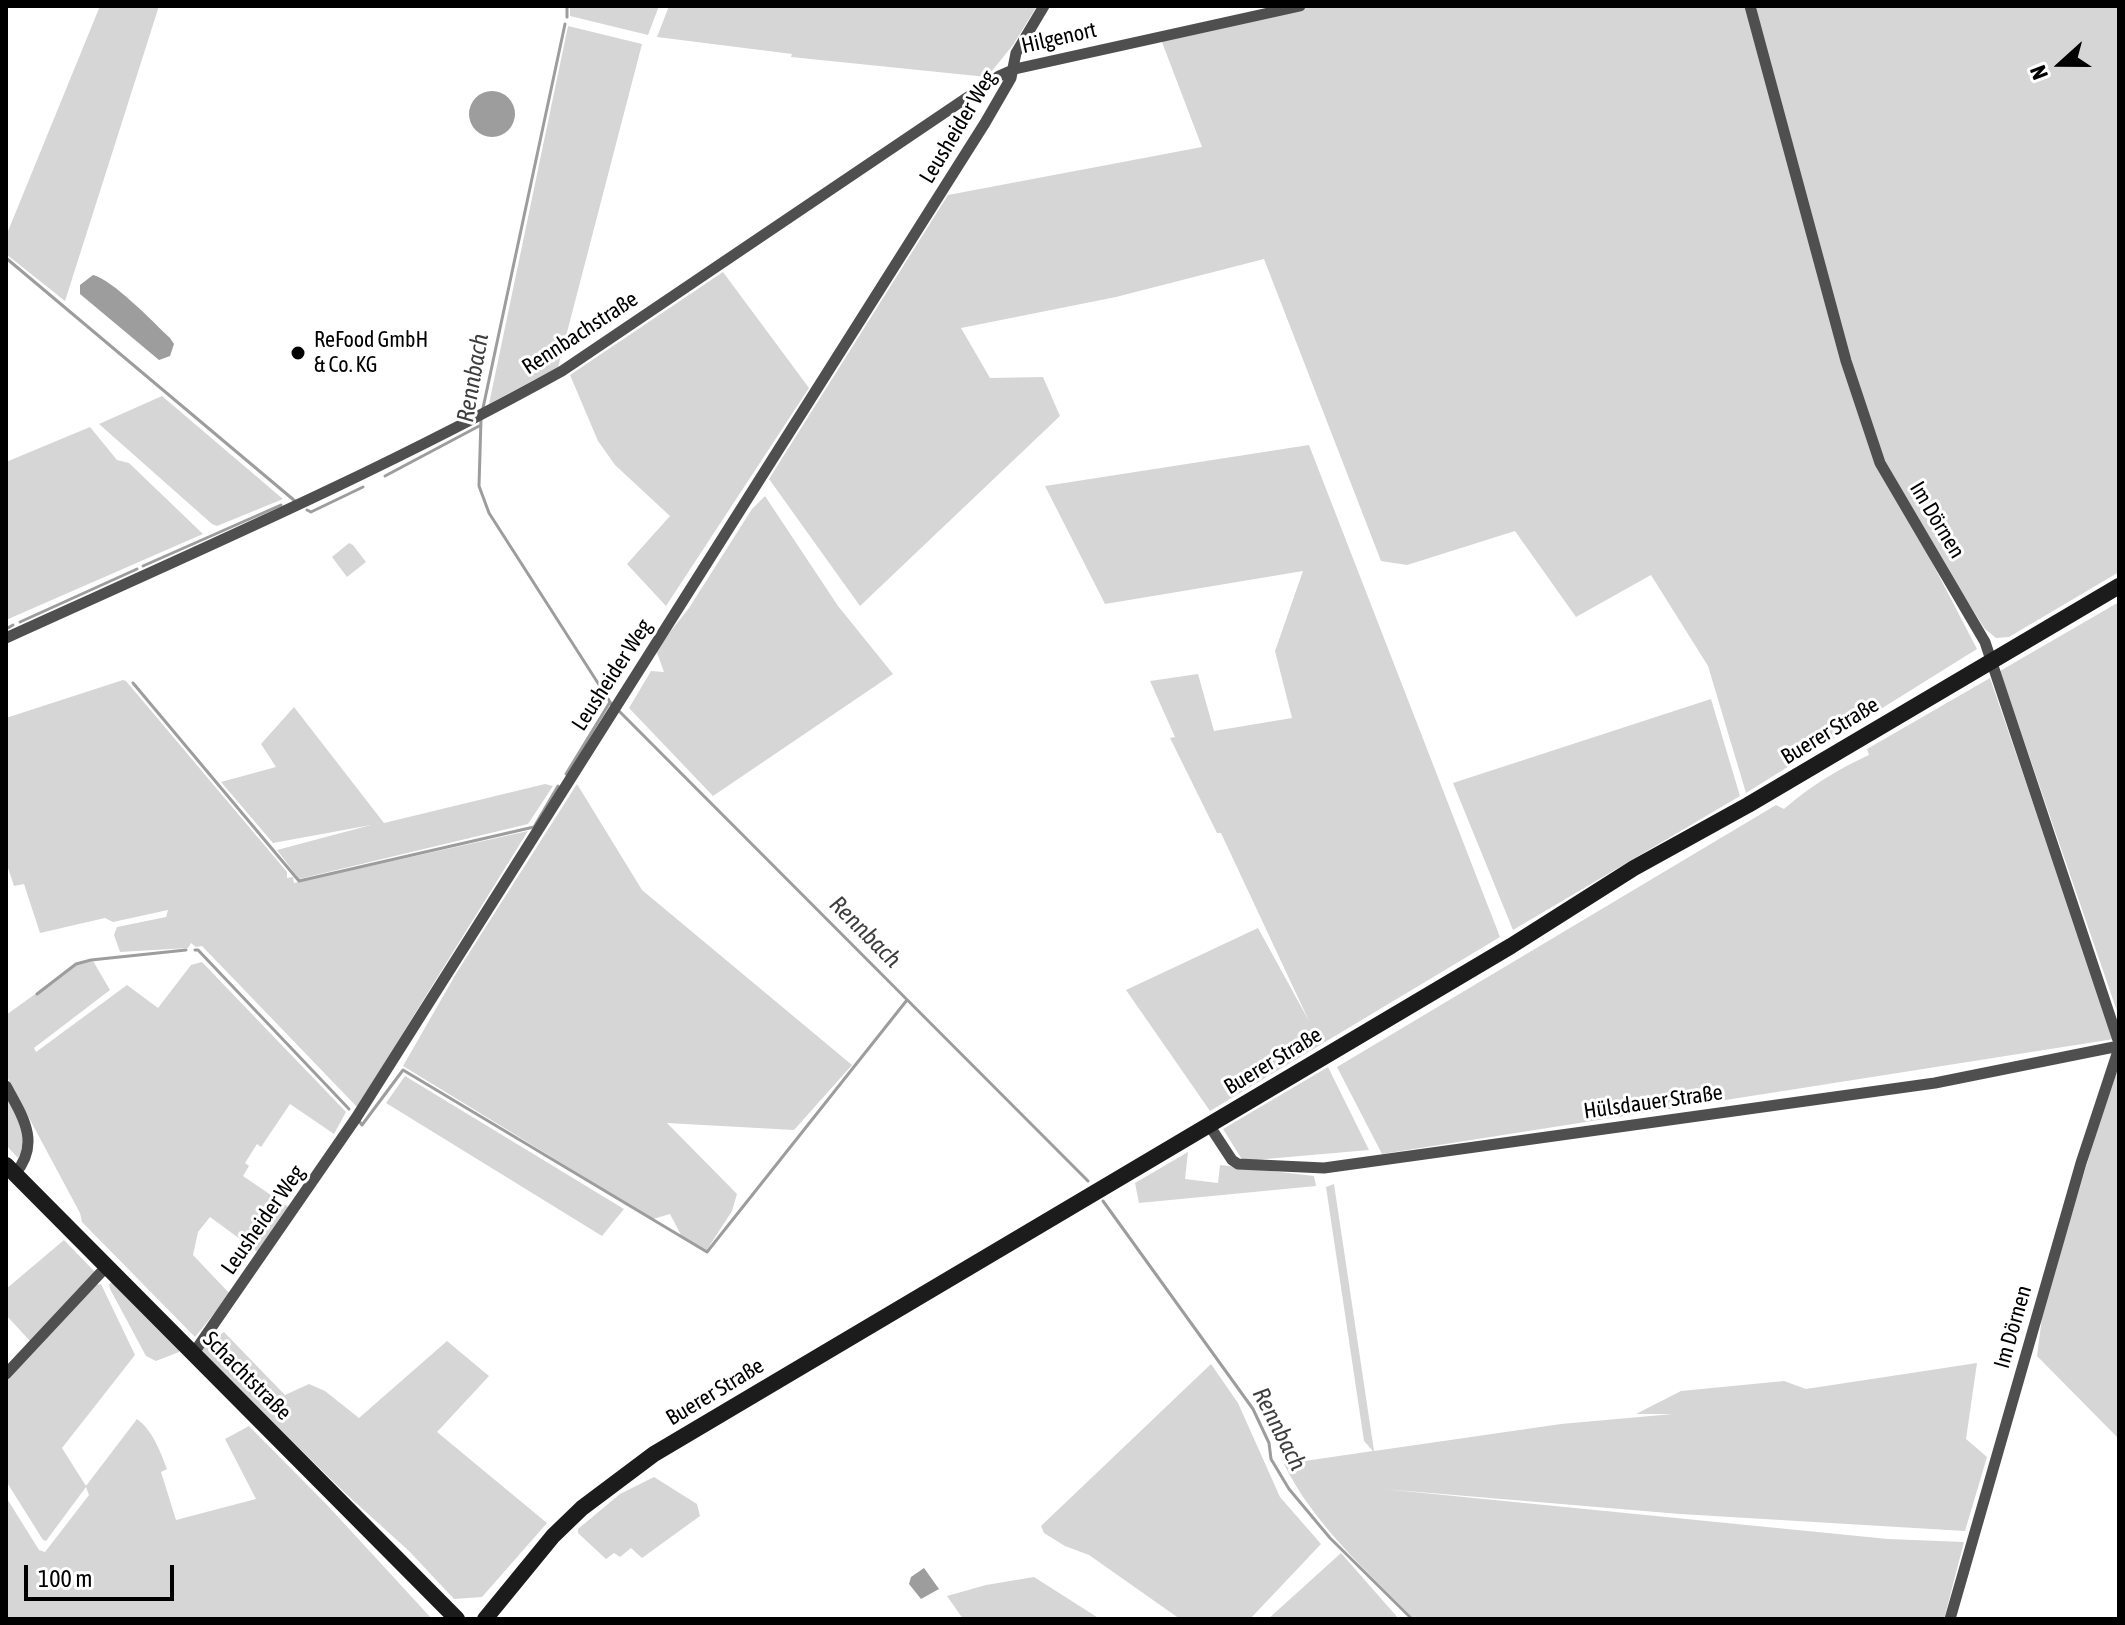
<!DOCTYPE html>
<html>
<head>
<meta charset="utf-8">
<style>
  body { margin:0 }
  #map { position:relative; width:2125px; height:1625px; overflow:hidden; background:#fff; font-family:"Asap Condensed",sans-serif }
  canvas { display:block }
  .frame { position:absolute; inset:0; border:8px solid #000; pointer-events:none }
  .north { position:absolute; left:2021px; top:24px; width:80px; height:80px; -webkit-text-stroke:6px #fff; paint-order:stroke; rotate:249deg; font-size:22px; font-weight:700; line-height:32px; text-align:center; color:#000 }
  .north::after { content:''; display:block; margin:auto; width:28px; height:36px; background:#000; clip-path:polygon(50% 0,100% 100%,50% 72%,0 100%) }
  .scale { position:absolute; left:24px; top:1565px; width:150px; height:36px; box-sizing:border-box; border:4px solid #000; border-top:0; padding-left:10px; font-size:24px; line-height:28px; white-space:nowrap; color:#000; -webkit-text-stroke:6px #fff; paint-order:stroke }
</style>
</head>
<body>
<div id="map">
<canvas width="2125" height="1625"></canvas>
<div class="frame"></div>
<div class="north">N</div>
<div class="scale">100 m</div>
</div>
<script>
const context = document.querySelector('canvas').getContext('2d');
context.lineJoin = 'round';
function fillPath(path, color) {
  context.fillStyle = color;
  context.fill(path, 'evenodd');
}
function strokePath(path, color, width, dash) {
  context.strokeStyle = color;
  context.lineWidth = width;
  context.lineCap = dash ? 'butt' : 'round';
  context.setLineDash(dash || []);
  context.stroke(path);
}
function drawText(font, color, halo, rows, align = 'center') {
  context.font = font + ' "Asap Condensed",sans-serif';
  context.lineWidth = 6;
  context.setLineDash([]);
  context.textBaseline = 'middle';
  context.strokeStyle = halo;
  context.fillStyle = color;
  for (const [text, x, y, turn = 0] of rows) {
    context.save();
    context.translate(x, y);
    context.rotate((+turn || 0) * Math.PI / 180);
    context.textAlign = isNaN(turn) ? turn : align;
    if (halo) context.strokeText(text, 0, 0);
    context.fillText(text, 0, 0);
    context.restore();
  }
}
fillPath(new Path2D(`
  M 100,6 L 159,6 L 65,301 L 6,254 L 6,236 Z
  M 570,6 L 659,6 L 648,35 L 570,16 Z
  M 669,6 L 1037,6 L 1013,45 L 987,77 L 791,57 L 792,54 L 657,37 Z
  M 1300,6 L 2119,6 L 2119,572 L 2009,637 L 1996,638 L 1985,629 L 1887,476 L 1977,649 L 1746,793 L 1708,666 L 1651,575 L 1576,617 L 1515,531 L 1407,565 L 1381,561 L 1264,259 L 1116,297 L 961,328 L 990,378 L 1043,377 L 1060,416 L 860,606 L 769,479 L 948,195 L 1202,147 L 1160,37 Z
  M 568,26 L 642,44 L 558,367 L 489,404 Z
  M 723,272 L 809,388 L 666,606 L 627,564 L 670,516 L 615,465 L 598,441 L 570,375 Z
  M 162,396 L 283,499 L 217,526 L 212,524 L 99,424 Z
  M 90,427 L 117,460 L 129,463 L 203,534 L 6,620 L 6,462 Z
  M 1309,445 L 1500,937 L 1210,1111 L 1126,990 L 1258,928 L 1309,1021 L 1221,833 L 1217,833 L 1170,738 L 1175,737 L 1150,681 L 1198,674 L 1214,731 L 1292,718 L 1275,651 L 1303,571 L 1105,604 L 1045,486 Z
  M 765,496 L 838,606 L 893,674 L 713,796 L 629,708 L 651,671 L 664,672 L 656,650 L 689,608 L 752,509 Z
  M 349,543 L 353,545 L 366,562 L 347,577 L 332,557 Z
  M 2119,602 L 2119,1017 L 2000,671 Z
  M 1990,678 L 2114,1039 L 1382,1154 L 1337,1067 L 1776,805 L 1784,809 C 1809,787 1838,769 1869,755 L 1867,749 Z
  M 123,680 L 126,681 L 287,872 L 287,878 L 293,877 L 294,883 L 528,831 L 357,1107 L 202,946 L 196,947 L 191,943 L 188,948 L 120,952 L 114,935 L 117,927 L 166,917 L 168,910 L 113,922 L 105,918 L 40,933 L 24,884 L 14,886 L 6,862 L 6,718 Z
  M 1711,699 L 1740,796 L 1513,930 L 1453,783 Z
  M 294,707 L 384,823 L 545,784 L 553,786 L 528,824 L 299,879 L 277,850 L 371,825 L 273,843 L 221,782 L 276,767 L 261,744 Z
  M 577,784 L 642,890 L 852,1065 L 794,1130 L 667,1123 L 737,1194 L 732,1211 L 706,1251 L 681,1235 L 670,1214 L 653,1219 L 403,1066 L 457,972 Z
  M 93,961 L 110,990 L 34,1048 L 36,1052 L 127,985 L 158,1008 L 191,965 L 202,962 L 346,1112 L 334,1134 L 290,1104 L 261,1147 L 257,1144 L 245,1163 L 249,1166 L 243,1176 L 290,1208 L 259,1253 L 210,1217 L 198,1232 L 193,1255 L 230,1294 L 195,1337 L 82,1222 L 80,1213 L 6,1075 L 6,1015 L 77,964 Z
  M 2119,1057 L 2119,1439 L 2037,1356 L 2043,1310 Z
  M 1328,1067 L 1369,1150 L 1243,1161 L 1223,1129 Z
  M 405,1076 L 624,1209 L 602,1236 L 386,1103 Z
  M 6,1095 C 15,1113 32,1139 18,1158 L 6,1145 Z
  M 1188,1152 L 1185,1179 L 1218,1183 L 1220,1165 L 1314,1176 L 1316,1186 L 1139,1203 L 1135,1183 Z
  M 1334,1184 L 1374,1451 L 1561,1424 L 1673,1414 L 1636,1414 L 1681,1391 L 1784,1381 L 1806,1389 L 1977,1363 L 1966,1439 L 1987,1457 L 1965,1531 L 1680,1514 L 1383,1489 L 1888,1539 L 1964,1542 L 1944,1619 L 1414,1619 C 1368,1572 1314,1525 1284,1464 L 1373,1451 L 1364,1441 L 1326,1187 Z
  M 64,1240 L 95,1272 L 30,1341 L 6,1315 L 6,1289 Z
  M 115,1281 L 180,1348 L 179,1352 L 156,1361 L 146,1356 L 110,1289 L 109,1284 Z
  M 101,1284 L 135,1355 L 62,1448 L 86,1486 L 137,1419 C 153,1431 160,1451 167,1469 L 161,1472 L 176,1520 L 256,1499 L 225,1439 L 249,1426 L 329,1507 L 432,1619 L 6,1619 L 6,1497 L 39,1550 L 45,1552 L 89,1495 L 86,1487 L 46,1541 L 43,1540 L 6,1481 L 6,1380 L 91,1286 Z
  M 224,1332 L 285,1395 L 309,1384 L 325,1391 L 359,1418 L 447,1341 L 489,1376 L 437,1432 L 547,1523 L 482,1597 L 454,1599 L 409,1551 L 345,1493 L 198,1350 Z
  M 1211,1364 L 1238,1403 L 1280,1497 L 1321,1544 L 1250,1619 L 1180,1619 L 1089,1555 L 1065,1546 L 1044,1533 L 1041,1526 Z
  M 654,1477 L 697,1504 L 700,1516 L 642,1558 L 631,1548 L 620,1557 L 614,1553 L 606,1559 L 578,1533 L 578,1529 L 620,1494 Z
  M 1341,1553 L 1399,1619 L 1268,1619 Z
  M 1034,1577 L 1100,1619 L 963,1619 L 947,1596 L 986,1585 Z`), '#d6d6d6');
fillPath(new Path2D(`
  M469 114a23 23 0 1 1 46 0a23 23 0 1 1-46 0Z
  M 93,275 C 113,280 153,322 170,338 L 174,344 L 170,356 L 159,360 L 80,294 L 80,285 Z
  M 924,1568 L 939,1589 L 921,1599 L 909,1584 L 911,1577 Z`), '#9d9d9d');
strokePath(new Path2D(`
  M 567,17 L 567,6
  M 6,258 L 295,501
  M 483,408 L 565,24
  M 481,419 L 479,486 L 489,513 L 612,705
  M 385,476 L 481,425
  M 307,510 L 311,512 L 363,487
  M 143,566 L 281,505
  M 20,622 L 137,569
  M 6,629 L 13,625
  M 133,683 L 299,881 L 534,827 L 558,786
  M 617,709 L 1088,1181
  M 566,774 L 610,702
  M 195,950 L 198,950 L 349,1109
  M 37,994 L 76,964 L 91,960 L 186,950
  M 359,1121 L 362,1125 L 403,1070 L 707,1252 L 907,1000
  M 1103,1201 L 1253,1409 L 1269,1443 L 1271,1459 L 1289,1489 L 1330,1538 L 1412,1619`), '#9d9d9d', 3);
strokePath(new Path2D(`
  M 1750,6 L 1846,361 L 1880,463 L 1985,642 L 2119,1043
  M 6,638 C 193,553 382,471 562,371 L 999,76 L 1015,69 L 1300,6
  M 6,1086 C 23,1117 41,1143 15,1174
  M 1209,1125 L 1232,1160 L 1238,1164 L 1324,1168 L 1935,1083 L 2119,1046
  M 193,1354 L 356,1118 L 985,123 L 1011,78 L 1016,53 L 1044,6
  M 6,1374 L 107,1266
  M 1950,1619 L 2081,1163 L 2119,1048`), '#4f4f4f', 11);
strokePath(new Path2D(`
  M 6,1165 L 457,1619
  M 485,1619 L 553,1536 L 582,1508 L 654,1454 L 1511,946 L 1634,868 L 1748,805 L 2119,586`), '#1c1c1c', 16);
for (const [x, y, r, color] of [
  [298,353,8,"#000"]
]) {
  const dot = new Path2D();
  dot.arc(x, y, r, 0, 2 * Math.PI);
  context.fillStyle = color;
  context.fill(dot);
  strokePath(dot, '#fff', 3);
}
drawText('22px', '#000', '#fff', [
  ["Hilgenort",1059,38,-13],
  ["Leusheider Weg",958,127,-59],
  ["Rennbachstraße",580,333,-33],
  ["Im Dörnen",1937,520,59],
  ["Leusheider Weg",612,675,-57],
  ["Buerer Straße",1830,731,-31],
  ["Buerer Straße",1273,1061,-31],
  ["Hülsdauer Straße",1653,1102,-8],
  ["Leusheider Weg",263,1220,-55],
  ["Im Dörnen",2013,1327,-74],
  ["Schachtstraße",247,1376,45],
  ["Buerer Straße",715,1392,-31]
]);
drawText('22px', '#000', '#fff', [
  ["ReFood GmbH",314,340],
  ["& Co. KG",314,365]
], 'left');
drawText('italic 24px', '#3e3e3e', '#fff', [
  ["Rennbach",473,378,-80],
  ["Rennbach",865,932,45],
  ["Rennbach",1279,1429,63]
]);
</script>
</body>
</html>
